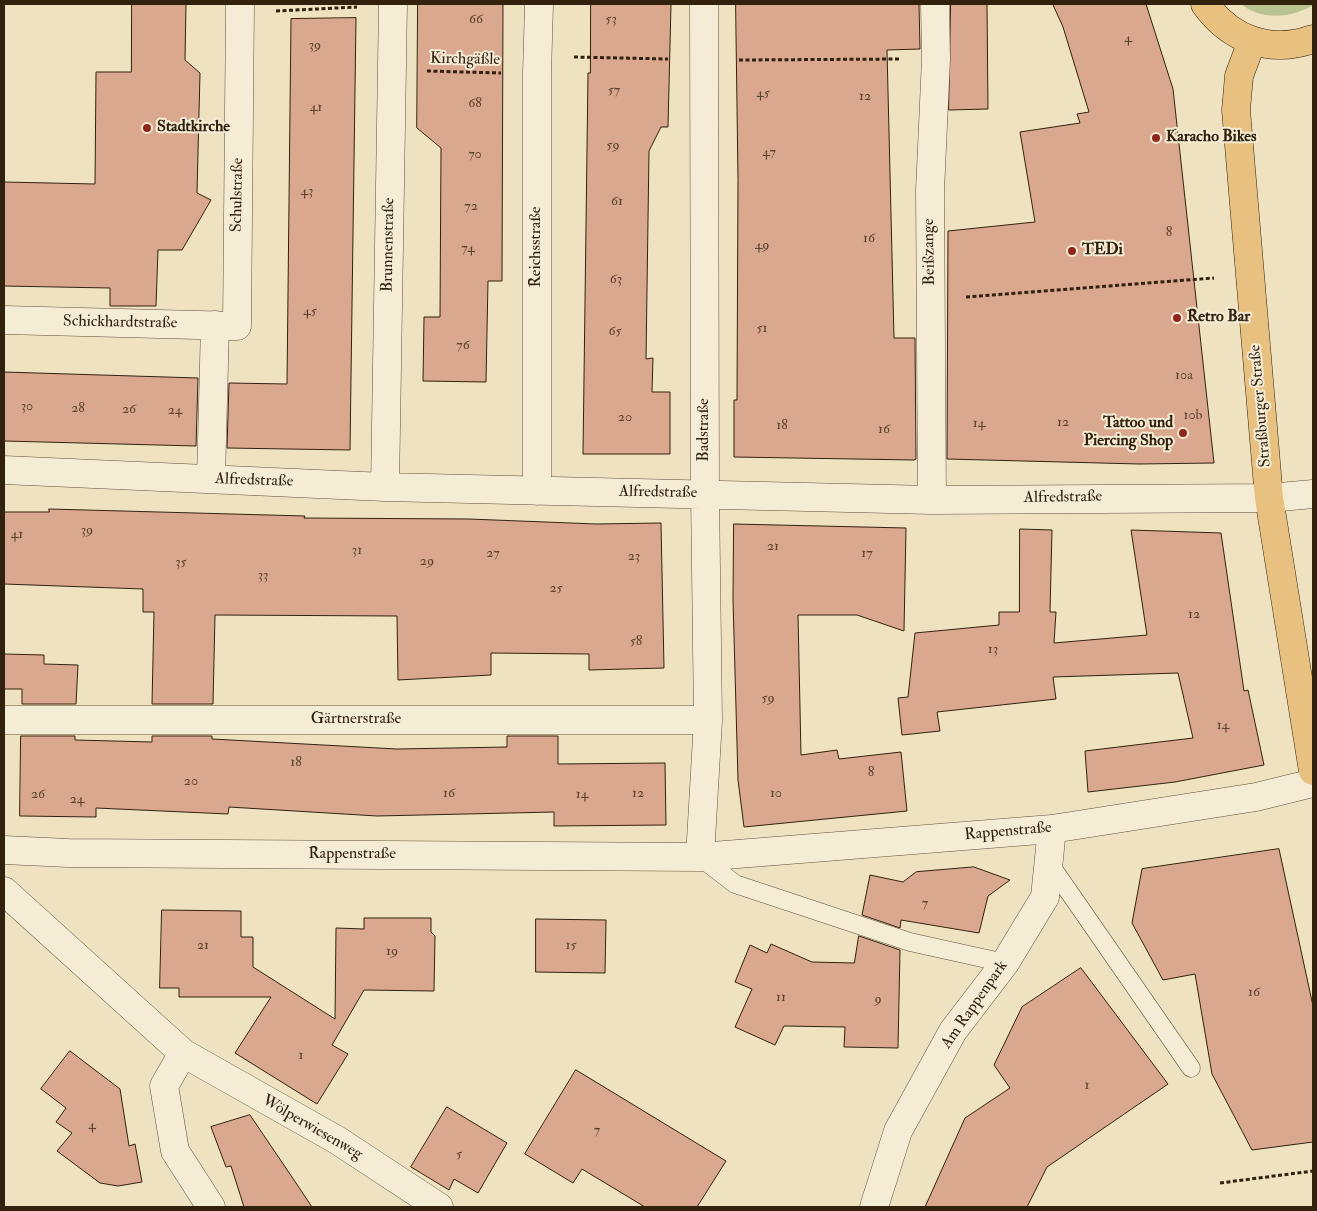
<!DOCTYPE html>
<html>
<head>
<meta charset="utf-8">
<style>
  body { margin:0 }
  #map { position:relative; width:1317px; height:1211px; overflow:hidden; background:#efe2c0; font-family:"IM FELL Double Pica",serif }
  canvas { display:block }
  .frame { position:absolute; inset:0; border:5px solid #32210d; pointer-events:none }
</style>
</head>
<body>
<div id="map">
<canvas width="1317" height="1211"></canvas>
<div class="frame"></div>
</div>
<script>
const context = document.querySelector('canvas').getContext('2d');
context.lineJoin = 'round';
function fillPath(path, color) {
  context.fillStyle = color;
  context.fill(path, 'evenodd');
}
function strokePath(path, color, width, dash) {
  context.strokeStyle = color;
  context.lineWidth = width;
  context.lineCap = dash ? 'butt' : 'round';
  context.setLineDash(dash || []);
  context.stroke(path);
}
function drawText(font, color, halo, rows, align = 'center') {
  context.font = font + ' "IM FELL Double Pica",serif';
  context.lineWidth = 4;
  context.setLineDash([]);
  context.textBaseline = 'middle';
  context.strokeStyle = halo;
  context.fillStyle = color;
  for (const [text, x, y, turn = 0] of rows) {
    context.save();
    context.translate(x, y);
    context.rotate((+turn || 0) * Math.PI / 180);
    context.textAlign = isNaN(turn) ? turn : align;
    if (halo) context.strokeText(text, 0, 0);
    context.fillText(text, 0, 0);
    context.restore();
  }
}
fillPath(new Path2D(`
  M 1241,4 L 1313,4 L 1313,5 C 1292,18 1261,21 1241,4 Z`), '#b9c392');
const building = new Path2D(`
  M 132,4 L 186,4 L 185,60 L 200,73 L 197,193 L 211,200 L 182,250 L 158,250 L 156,306 L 110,306 L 110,288 L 4,286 L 4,182 L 95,184 L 96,72 L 131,72 Z
  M 418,4 L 503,4 L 502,281 L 488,281 L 486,382 L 423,381 L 424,317 L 440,317 L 441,148 L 417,128 Z
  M 591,4 L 671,4 L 668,127 L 661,127 L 649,151 L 646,359 L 653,358 L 652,392 L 670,392 L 670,454 L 583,454 L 588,73 L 590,73 Z
  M 736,4 L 919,4 L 920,49 L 887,50 L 894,338 L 915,338 L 916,459 L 914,460 L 734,457 L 734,400 L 737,400 L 738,180 Z
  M 951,4 L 987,4 L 988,109 L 949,110 Z
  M 1053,4 L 1146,4 L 1173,89 L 1214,463 L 1139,464 L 947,459 L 948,231 L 1035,222 L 1020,132 L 1080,123 L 1077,114 L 1089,112 L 1063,27 Z
  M 356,18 L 350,450 L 227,448 L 229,383 L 287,384 L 291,19 Z
  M 4,372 L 198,378 L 196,446 L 4,441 Z
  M 49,509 L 305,516 L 304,518 L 469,519 L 596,524 L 661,523 L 664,668 L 589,670 L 589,654 L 491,653 L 491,675 L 398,680 L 397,616 L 215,615 L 213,704 L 152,704 L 154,612 L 143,612 L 143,589 L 4,584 L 4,512 L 49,512 Z
  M 734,524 L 906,528 L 904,631 L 857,615 L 798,615 L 801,755 L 837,750 L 839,759 L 901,752 L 907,811 L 744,827 L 738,780 L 733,600 Z
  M 1020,529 L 1052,530 L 1050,612 L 1056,612 L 1054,643 L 1147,635 L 1131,530 L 1221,533 L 1244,691 L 1248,690 L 1264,765 L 1175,782 L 1088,792 L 1085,751 L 1193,738 L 1178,673 L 1053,677 L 1056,699 L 937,712 L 940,731 L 902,735 L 898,698 L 908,697 L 915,633 L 999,625 L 999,612 L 1019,612 Z
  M 4,654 L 44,655 L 44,664 L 78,665 L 76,704 L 22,704 L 22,689 L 4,689 Z
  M 21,736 L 75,736 L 75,740 L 152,742 L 152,736 L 212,736 L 212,739 L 397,749 L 507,747 L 507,736 L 558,736 L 558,764 L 665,763 L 666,825 L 554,826 L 554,812 L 377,816 L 229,807 L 228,814 L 96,808 L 96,817 L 20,816 Z
  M 1279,849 L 1313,1006 L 1313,1142 L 1252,1150 L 1212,1074 L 1195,974 L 1163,980 L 1132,923 L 1142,869 Z
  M 974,867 L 1010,880 L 988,896 L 979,933 L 901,920 L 900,928 L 862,915 L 870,875 L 903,882 L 916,872 Z
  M 162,910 L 241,911 L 241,937 L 253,937 L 253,967 L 335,1019 L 336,928 L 364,929 L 364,918 L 431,918 L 431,932 L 435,936 L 434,991 L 364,990 L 332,1045 L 348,1054 L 317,1104 L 235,1053 L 271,997 L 179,997 L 179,988 L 160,988 Z
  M 536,919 L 606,920 L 605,973 L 536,972 Z
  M 859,936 L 900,950 L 898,1048 L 844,1047 L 845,1027 L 784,1026 L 775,1045 L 735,1027 L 752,989 L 735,982 L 750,945 L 767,953 L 771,944 L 812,962 L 854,963 Z
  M 1081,968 L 1168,1084 L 1047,1167 L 1027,1207 L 925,1207 L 965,1118 L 1010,1088 L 994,1065 L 1022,1007 Z
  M 70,1051 L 120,1089 L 129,1146 L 135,1144 L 142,1182 L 118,1186 L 100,1183 L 57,1151 L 72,1133 L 56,1122 L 66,1108 L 41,1089 Z
  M 576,1070 L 726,1161 L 697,1207 L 645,1207 L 582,1169 L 573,1183 L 525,1154 Z
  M 447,1107 L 507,1143 L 478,1193 L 454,1179 L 449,1190 L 411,1167 Z
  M 250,1115 L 296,1183 L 312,1207 L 244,1207 L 231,1166 L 226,1167 L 211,1127 Z`);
fillPath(building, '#daa88e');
strokePath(building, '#32210d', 1);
const lane = new Path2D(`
  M 700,857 L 735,884 L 910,942 L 1005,963
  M 1049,863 L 1191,1068`);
const street = new Path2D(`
  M 4,320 L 237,326 L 240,4
  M 4,470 L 385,487 L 932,500 L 1269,498 L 1313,494
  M 211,479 L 215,325
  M 385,487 L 393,4
  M 537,491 L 537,74 L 539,4
  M 932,500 L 930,191 L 936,59 L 935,4
  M 4,720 L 708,720
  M 4,850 L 68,853 L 700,857 L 1052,829 L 1256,797 L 1313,783
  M 700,857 L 708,720 L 705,494 L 704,4
  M 4,891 L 183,1053 L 337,1140 L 439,1207
  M 183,1053 L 164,1086 L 175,1151 L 211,1207
  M 874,1207 L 898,1131 L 953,1031 L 1005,963 L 1045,897 L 1052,829`);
const primary = new Path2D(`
  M 1205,4 C 1231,40 1270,54 1313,39
  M 1252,41 L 1239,76 L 1236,110 L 1269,498 L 1313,771`);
strokePath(lane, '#61513a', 19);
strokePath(street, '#61513a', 29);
strokePath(primary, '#32210d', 29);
strokePath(new Path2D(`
  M 276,11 L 357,7
  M 574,57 L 668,59
  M 739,60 L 900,59
  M 427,71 L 501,73
  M 966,297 L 1214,278
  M 1220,1183 L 1313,1171`), '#32210d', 3, [4, 2.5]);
strokePath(lane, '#f5ecd6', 18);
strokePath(street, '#f5ecd6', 28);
strokePath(primary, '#e8c180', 28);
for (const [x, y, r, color] of [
  [147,128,5,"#8f2418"],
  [1156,138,5,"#8f2418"],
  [1072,251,5,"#8f2418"],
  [1177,318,5,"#8f2418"],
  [1183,433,5,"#8f2418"]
]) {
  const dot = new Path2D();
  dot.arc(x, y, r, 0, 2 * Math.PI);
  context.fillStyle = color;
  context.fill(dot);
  strokePath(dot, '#f5ecd6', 2);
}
drawText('14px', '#5c432d', null, [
  ["66",476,20],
  ["53",611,20],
  ["4",1128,39],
  ["39",315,46],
  ["57",614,91],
  ["45",763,94],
  ["12",865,97],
  ["68",475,104],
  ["41",316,108],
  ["59",613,146],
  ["47",769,153],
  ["70",475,155],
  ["43",307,192],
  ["61",617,202],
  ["72",471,207],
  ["8",1169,233],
  ["16",869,239],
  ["49",762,246],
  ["74",468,249],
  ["63",616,280],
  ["45",310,312],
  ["51",762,329],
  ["65",615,332],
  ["76",463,346],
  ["10a",1184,376],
  ["30",27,407],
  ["28",78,409],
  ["26",129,410],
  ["24",175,411],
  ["10b",1193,416],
  ["20",625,418],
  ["12",1063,423],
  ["14",979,424],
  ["18",782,426],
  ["16",884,430],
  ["39",87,531],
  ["41",17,535],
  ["21",773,547],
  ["31",357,551],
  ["27",493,554],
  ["17",867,554],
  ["23",634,557],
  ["29",427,562],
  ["35",181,563],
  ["33",263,576],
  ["25",556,589],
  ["12",1194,615],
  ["58",636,642],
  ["13",993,650],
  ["59",768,699],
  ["14",1223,726],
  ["18",296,763],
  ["8",871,773],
  ["20",191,782],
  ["16",449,794],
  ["12",638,794],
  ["10",776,794],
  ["26",38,795],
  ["14",582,795],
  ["24",77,800],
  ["7",925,904],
  ["21",203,946],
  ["15",571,946],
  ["19",392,952],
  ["16",1254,993],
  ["11",781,998],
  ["9",878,1000],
  ["1",301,1056],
  ["1",1087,1086],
  ["4",92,1126],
  ["7",597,1131],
  ["5",459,1155]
]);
drawText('16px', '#32210d', '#f5ecd6', [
  ["Kirchgäßle",465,60,1],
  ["Schulstraße",238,195,-89],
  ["Brunnenstraße",389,245,-89],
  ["Reichsstraße",537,247,-90],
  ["Beißzange",930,252,-91],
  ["Schickhardtstraße",120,323,1],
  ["Straßburger Straße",1261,406,-95],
  ["Badstraße",705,430,-90],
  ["Alfredstraße",254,481,2],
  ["Alfredstraße",658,493,1],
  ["Alfredstraße",1063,498,-1],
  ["Gärtnerstraße",356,720],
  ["Rappenstraße",1008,832,-5],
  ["Rappenstraße",352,855],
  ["Am Rappenpark",975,1005,-55],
  ["Wölperwiesenweg",312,1128,30]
]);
drawText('bold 16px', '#32210d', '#f5ecd6', [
  ["Stadtkirche",157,128],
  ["Karacho Bikes",1166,138],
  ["TEDi",1082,251],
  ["Retro Bar",1187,318],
  ["Tattoo und",1173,424,"right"],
  ["Piercing Shop",1173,442,"right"]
], 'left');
</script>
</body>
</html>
